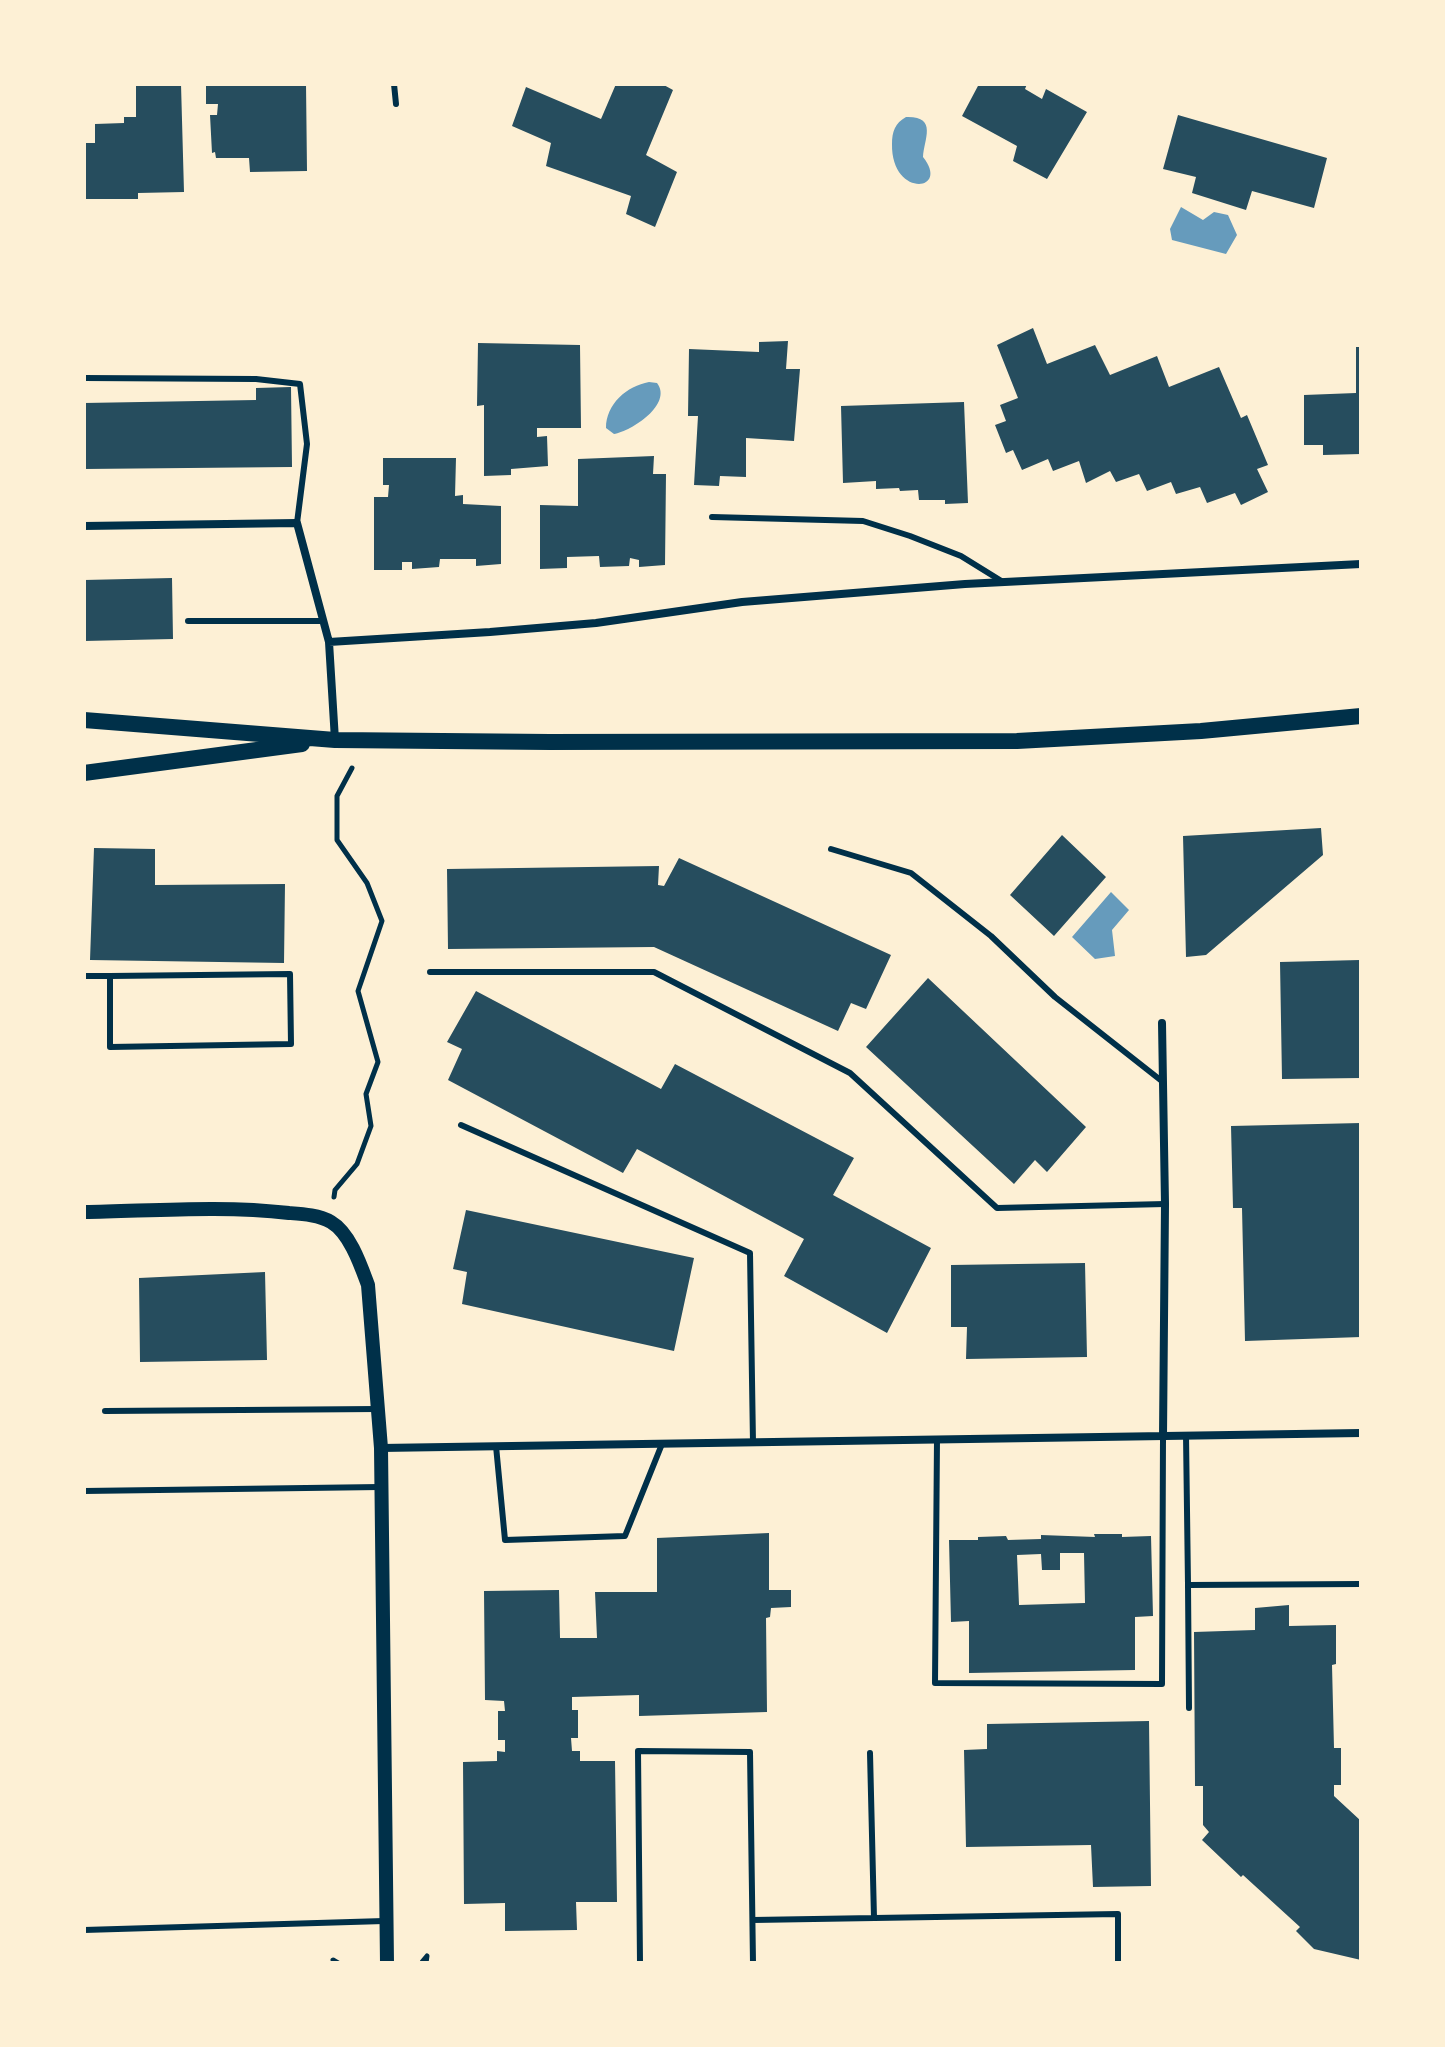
<!DOCTYPE html>
<html>
<head>
<meta charset="utf-8">
<style>
  body { margin:0 }
  #map { position:relative; width:1445px; height:2047px; overflow:hidden; background:#fdf0d5; font-family:Raleway,sans-serif }
  canvas { display:block }
  .frame { position:absolute; inset:0; border:86px solid #fdf0d5; pointer-events:none }
</style>
</head>
<body>
<div id="map">
<canvas width="1445" height="2047"></canvas>
<div class="frame"></div>
</div>
<script>
const context = document.querySelector('canvas').getContext('2d');
context.lineJoin = 'round';
function fillPath(path, color) {
  context.fillStyle = color;
  context.fill(path, 'evenodd');
}
function strokePath(path, color, width, dash) {
  context.strokeStyle = color;
  context.lineWidth = width;
  context.lineCap = dash ? 'butt' : 'round';
  context.setLineDash(dash || []);
  context.stroke(path);
}
fillPath(new Path2D(`
  M 906,117 C 938,116 924,139 923,157 C 951,192 891,198 892,144 C 892,132 895,123 906,117 Z
  M 1181,207 L 1203,220 L 1214,212 L 1228,215 L 1237,235 L 1226,254 L 1172,240 L 1170,229 Z
  M 649,382 L 657,383 C 673,404 632,431 614,434 L 606,428 C 606,404 627,386 649,382 Z
  M 1111,892 L 1129,910 L 1112,930 L 1115,956 L 1095,959 L 1072,937 Z`), '#669bbc');
fillPath(new Path2D(`
  M 136,84 L 181,84 L 184,192 L 138,193 L 138,199 L 84,199 L 84,143 L 95,143 L 95,124 L 124,123 L 124,117 L 136,117 Z
  M 206,84 L 306,84 L 307,171 L 250,172 L 249,158 L 216,158 L 215,152 L 212,153 L 210,115 L 217,115 L 218,104 L 206,104 Z
  M 616,84 L 662,84 L 673,90 L 646,155 L 677,172 L 655,227 L 626,214 L 631,196 L 546,166 L 551,143 L 512,126 L 526,87 L 601,119 Z
  M 979,84 L 1027,84 L 1025,89 L 1042,99 L 1046,89 L 1087,112 L 1047,179 L 1013,161 L 1017,146 L 962,116 Z
  M 1178,115 L 1327,158 L 1314,208 L 1252,191 L 1246,210 L 1192,193 L 1196,177 L 1163,169 Z
  M 1033,328 L 1047,364 L 1095,345 L 1110,375 L 1157,356 L 1169,387 L 1219,367 L 1241,418 L 1247,415 L 1268,465 L 1257,469 L 1268,492 L 1241,505 L 1235,493 L 1207,503 L 1200,487 L 1176,494 L 1171,482 L 1147,491 L 1139,474 L 1116,482 L 1110,471 L 1086,483 L 1079,461 L 1053,471 L 1048,459 L 1022,470 L 1013,450 L 1006,453 L 995,425 L 1006,421 L 1000,405 L 1018,398 L 997,345 Z
  M 788,341 L 786,369 L 800,369 L 794,441 L 746,438 L 746,477 L 720,476 L 719,486 L 694,485 L 698,416 L 688,416 L 689,349 L 759,352 L 759,342 Z
  M 478,343 L 580,345 L 581,428 L 537,428 L 537,437 L 547,436 L 548,466 L 511,469 L 511,475 L 484,476 L 484,405 L 477,406 Z
  M 1356,347 L 1361,347 L 1361,454 L 1323,455 L 1323,445 L 1304,445 L 1304,395 L 1356,393 Z
  M 291,387 L 292,467 L 84,469 L 84,403 L 256,400 L 256,388 Z
  M 964,402 L 968,503 L 945,504 L 945,500 L 919,500 L 918,490 L 900,491 L 899,488 L 876,489 L 876,481 L 843,483 L 841,406 Z
  M 654,456 L 653,474 L 666,474 L 665,565 L 639,567 L 639,560 L 630,558 L 629,566 L 600,567 L 599,556 L 567,557 L 567,568 L 540,569 L 540,505 L 578,506 L 578,459 Z
  M 383,458 L 456,458 L 455,496 L 463,495 L 463,504 L 501,506 L 501,564 L 476,566 L 476,559 L 440,559 L 439,567 L 412,569 L 412,562 L 402,562 L 402,570 L 374,570 L 374,497 L 388,497 L 389,485 L 383,485 Z
  M 172,578 L 173,639 L 84,641 L 84,580 Z
  M 1321,828 L 1323,855 L 1206,955 L 1186,957 L 1183,836 Z
  M 1062,835 L 1106,877 L 1054,936 L 1010,895 Z
  M 94,848 L 155,849 L 155,885 L 285,884 L 284,963 L 90,960 Z
  M 679,858 L 891,955 L 866,1009 L 851,1003 L 838,1031 L 654,947 L 448,949 L 447,869 L 659,866 L 658,885 L 664,886 Z
  M 1360,960 L 1361,1078 L 1282,1079 L 1280,962 Z
  M 928,978 L 1086,1127 L 1047,1172 L 1035,1160 L 1014,1184 L 866,1047 Z
  M 476,991 L 661,1089 L 675,1064 L 854,1158 L 833,1195 L 931,1248 L 887,1333 L 784,1276 L 804,1239 L 637,1149 L 623,1173 L 448,1080 L 462,1049 L 447,1042 Z
  M 1361,1123 L 1361,1337 L 1245,1341 L 1242,1208 L 1233,1208 L 1231,1126 Z
  M 466,1210 L 694,1258 L 674,1351 L 462,1304 L 467,1272 L 453,1269 Z
  M 1085,1263 L 1087,1357 L 966,1359 L 967,1327 L 951,1327 L 951,1265 Z
  M 265,1272 L 267,1360 L 140,1362 L 139,1278 Z
  M 769,1533 L 769,1590 L 791,1590 L 791,1607 L 771,1608 L 770,1617 L 766,1618 L 767,1712 L 639,1716 L 639,1695 L 572,1697 L 572,1710 L 578,1710 L 578,1738 L 571,1738 L 572,1751 L 580,1751 L 580,1761 L 615,1761 L 617,1902 L 576,1902 L 577,1930 L 505,1931 L 505,1903 L 464,1904 L 463,1762 L 497,1761 L 497,1751 L 505,1752 L 505,1740 L 498,1740 L 498,1711 L 505,1711 L 504,1701 L 485,1700 L 484,1591 L 559,1590 L 560,1638 L 597,1638 L 595,1592 L 657,1592 L 657,1538 Z
  M 1094,1534 L 1122,1534 L 1122,1537 L 1151,1536 L 1153,1616 L 1135,1617 L 1135,1670 L 969,1673 L 969,1621 L 951,1622 L 949,1540 L 978,1540 L 978,1537 L 1006,1536 L 1008,1540 L 1041,1539 L 1041,1535 L 1095,1537 ZM 1060,1553 L 1084,1553 L 1085,1603 L 1019,1605 L 1017,1555 L 1041,1554 L 1042,1570 L 1060,1570 Z
  M 1289,1605 L 1289,1626 L 1336,1625 L 1336,1664 L 1332,1665 L 1334,1748 L 1341,1748 L 1341,1785 L 1334,1785 L 1334,1796 L 1361,1821 L 1361,1960 L 1314,1949 L 1296,1931 L 1300,1927 L 1243,1875 L 1241,1877 L 1202,1840 L 1209,1832 L 1203,1825 L 1203,1786 L 1195,1786 L 1194,1632 L 1255,1630 L 1255,1608 Z
  M 1149,1721 L 1151,1886 L 1093,1887 L 1091,1845 L 966,1847 L 964,1750 L 987,1749 L 987,1724 Z`), '#264d5e');
strokePath(new Path2D(`
  M 334,1197 L 335,1190 L 357,1164 L 371,1126 L 366,1094 L 378,1062 L 358,991 L 382,921 L 367,883 L 337,840 L 337,796 L 352,768
  M 422,1962 L 427,1956 L 426,1963
  M 334,1963 L 333,1960 L 338,1963`), '#003049', 5);
strokePath(new Path2D(`
  M 394,84 L 396,104
  M 84,378 L 256,379 L 300,384 L 307,444 L 297,523
  M 712,517 L 863,521 L 910,536 L 961,556 L 1003,582
  M 188,621 L 323,621
  M 831,849 L 911,873 L 991,936 L 1055,997 L 1163,1082
  M 430,972 L 654,972 L 850,1073 L 997,1208 L 1165,1204
  M 84,976 L 110,976 L 290,974 L 291,1044 L 110,1047 L 110,976
  M 461,1125 L 750,1253 L 753,1443
  M 105,1411 L 377,1409
  M 1186,1435 L 1188,1585 L 1361,1584
  M 937,1439 L 935,1683 L 1162,1684 L 1163,1436
  M 496,1446 L 505,1540 L 625,1536 L 662,1444
  M 84,1491 L 380,1487
  M 1188,1585 L 1189,1708
  M 870,1753 L 874,1918
  M 753,1920 L 1118,1914 L 1118,1963
  M 84,1930 L 384,1921
  M 640,1963 L 638,1751 L 750,1752 L 753,1963`), '#003049', 6);
strokePath(new Path2D(`
  M 84,526 L 297,523 L 329,642 L 335,740
  M 329,642 L 490,632 L 596,623 L 742,602 L 965,584 L 1361,564
  M 1162,1023 L 1165,1204 L 1163,1436
  M 381,1448 L 1361,1433`), '#003049', 8);
strokePath(new Path2D(`
  M 84,1212 C 152,1211 221,1205 289,1213 C 302,1214 319,1215 331,1222 C 350,1233 361,1266 368,1285 L 381,1448 L 387,1963`), '#003049', 14);
strokePath(new Path2D(`
  M 84,720 L 335,740 L 550,742 L 1017,741 L 1201,731 L 1361,716
  M 84,773 L 302,744`), '#003049', 16);
</script>
</body>
</html>
